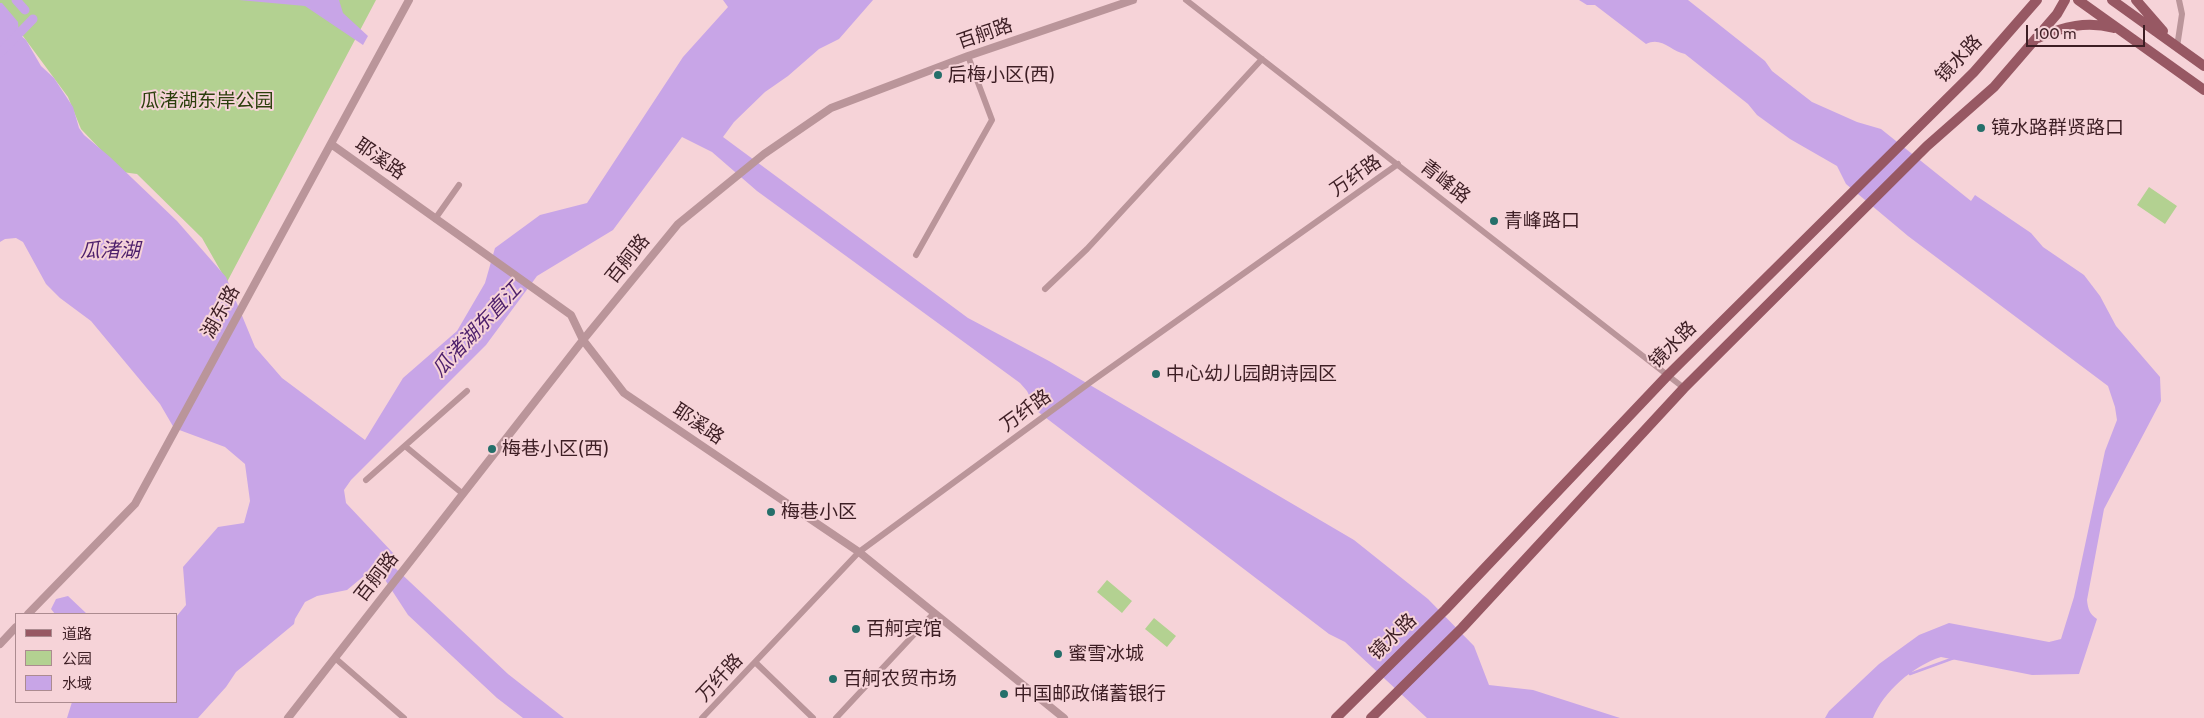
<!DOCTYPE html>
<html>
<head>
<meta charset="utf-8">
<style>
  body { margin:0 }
  #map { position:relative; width:2204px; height:718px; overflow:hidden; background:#f6d3d8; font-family:Cabin,"Noto Sans SC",sans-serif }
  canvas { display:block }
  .legend { position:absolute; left:15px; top:613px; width:162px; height:90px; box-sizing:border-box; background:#f6d3d8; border:1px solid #ac8b90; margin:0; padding:6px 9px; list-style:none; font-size:15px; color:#3d1e24 }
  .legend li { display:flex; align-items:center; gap:10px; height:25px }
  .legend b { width:25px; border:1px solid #ac8b90 }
  .scale { position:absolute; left:2026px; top:25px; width:119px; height:22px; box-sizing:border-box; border:2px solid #3d1e24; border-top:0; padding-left:6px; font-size:15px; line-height:18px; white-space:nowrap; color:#3d1e24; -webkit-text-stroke:4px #f6d3d8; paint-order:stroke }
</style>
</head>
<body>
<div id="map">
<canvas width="2204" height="718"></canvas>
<ul class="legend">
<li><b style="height:6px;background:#975863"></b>道路</li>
<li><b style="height:14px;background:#b3d191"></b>公园</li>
<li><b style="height:14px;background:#c8a5e7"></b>水域</li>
</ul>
<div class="scale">100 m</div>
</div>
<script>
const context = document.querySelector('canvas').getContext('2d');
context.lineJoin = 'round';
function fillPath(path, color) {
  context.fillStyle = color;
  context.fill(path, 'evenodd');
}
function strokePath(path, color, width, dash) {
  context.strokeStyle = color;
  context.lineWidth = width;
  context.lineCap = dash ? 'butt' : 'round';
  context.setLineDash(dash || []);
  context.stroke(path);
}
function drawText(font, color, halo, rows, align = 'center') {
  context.font = font + ' Cabin,"Noto Sans SC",sans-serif';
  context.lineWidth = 4;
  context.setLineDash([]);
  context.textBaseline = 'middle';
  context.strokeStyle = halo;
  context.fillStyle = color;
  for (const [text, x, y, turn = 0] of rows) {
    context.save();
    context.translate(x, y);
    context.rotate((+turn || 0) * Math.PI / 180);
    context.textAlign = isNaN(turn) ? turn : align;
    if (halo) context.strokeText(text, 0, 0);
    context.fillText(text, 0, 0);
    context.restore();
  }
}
fillPath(new Path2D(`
  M 0,0 L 376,0 L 227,282 L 202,238 L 137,174 L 122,172 L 81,129 L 68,97 L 0,5 Z
  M 2149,187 L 2177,206 L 2165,224 L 2137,205 Z
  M 1107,580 L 1132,601 L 1122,613 L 1097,592 Z
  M 1154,618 L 1176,636 L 1167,647 L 1145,629 Z`), '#b3d191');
fillPath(new Path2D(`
  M 239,0 L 339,0 L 343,13 L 368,36 L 363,45 L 305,6 Z
  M 723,0 L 873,0 L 839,39 L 819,49 L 788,76 L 765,92 L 734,122 L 723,137 L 968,318 L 1049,361 L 1354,540 L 1428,599 L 1474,646 L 1489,685 L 1533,690 L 1620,718 L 1427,718 L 1345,642 L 1329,634 L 1037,411 L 1027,391 L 1020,383 L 757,191 L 712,152 L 682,137 L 613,230 L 537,276 L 486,345 L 351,480 L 344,490 L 346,503 L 394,554 L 391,557 L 394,567 L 508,674 L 564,718 L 523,718 L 497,698 L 408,615 L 376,566 L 347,590 L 317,596 L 305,602 L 295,619 L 294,624 L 236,672 L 226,687 L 198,718 L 67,718 L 72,702 L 176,702 L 176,617 L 186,605 L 183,567 L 218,527 L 244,523 L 250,501 L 245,464 L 225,447 L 174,428 L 160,404 L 91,321 L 60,298 L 46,284 L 23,242 L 16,238 L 5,239 L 0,242 L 0,3 L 2,3 L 18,22 L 19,34 L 26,40 L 41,66 L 54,78 L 73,107 L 79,128 L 84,135 L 110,157 L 177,221 L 226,277 L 255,347 L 282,378 L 365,440 L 403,378 L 457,331 L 485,283 L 495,248 L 540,215 L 587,203 L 683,57 L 728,7 Z
  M 1579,0 L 1688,0 L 1765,61 L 1772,71 L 1812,102 L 1857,122 L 1881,129 L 1971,201 L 1975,195 L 2031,233 L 2043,247 L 2084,275 L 2100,296 L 2116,326 L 2160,377 L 2161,401 L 2104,509 L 2087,600 C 2088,608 2089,614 2097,619 L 2079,674 L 2032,675 L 1941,657 C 1913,666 1884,691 1873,718 L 1825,718 L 1829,711 L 1879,664 L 1919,635 L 1949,623 L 2049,642 L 2061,639 L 2074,597 L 2105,451 L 2117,420 L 2115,407 L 2108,386 L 1908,236 L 1846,184 L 1837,166 L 1790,139 L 1757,115 L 1748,104 L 1685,54 C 1671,51 1661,36 1646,44 L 1595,5 L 1587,5 Z
  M 68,596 L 87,614 L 55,614 L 51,609 L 56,599 Z`), '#c8a5e7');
strokePath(new Path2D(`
  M 1910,674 L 1954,658`), '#c8a5e7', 2.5);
strokePath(new Path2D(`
  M 16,0 L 25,10
  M 0,53 L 33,19`), '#c8a5e7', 9);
strokePath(new Path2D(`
  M 1186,0 L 1684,388
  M 2177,47 L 2182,14 L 2179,0
  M 435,219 L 459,185
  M 916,255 L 992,120 L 968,56
  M 1045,289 L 1087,249 L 1262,59
  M 405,446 L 463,494
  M 366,480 L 467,391
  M 335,658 L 404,718
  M 755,662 L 813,718
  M 702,718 L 859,552 L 1092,381 L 1398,164
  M 836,718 L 934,613`), '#ba959a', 6);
strokePath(new Path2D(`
  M 331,144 L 571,315 L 583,340 L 624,393 L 859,552 L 1064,718
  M 28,614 L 135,504 L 409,0
  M 0,644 L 16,627
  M 288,718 L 583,340 L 678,224 L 764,154 L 831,108 L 968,56 L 1133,0`), '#ba959a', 8);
strokePath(new Path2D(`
  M 2078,0 L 2204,90
  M 2112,0 L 2204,66
  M 2136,0 L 2163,31
  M 2038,38 C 2064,26 2087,21 2114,28
  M 1336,718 L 1445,610 L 1668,375 L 1974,72 L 2037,0
  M 1371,718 L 1462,628 L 1684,388 L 1927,146 L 1994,87 L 2057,14 L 2065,0`), '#975863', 10);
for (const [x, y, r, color] of [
  [938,75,5,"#256f6a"],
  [1981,128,5,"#256f6a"],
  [1494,221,5,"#256f6a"],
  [1156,374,5,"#256f6a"],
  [492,449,5,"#256f6a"],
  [771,512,5,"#256f6a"],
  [856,629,5,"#256f6a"],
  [1058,654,5,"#256f6a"],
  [833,679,5,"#256f6a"],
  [1004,694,5,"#256f6a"]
]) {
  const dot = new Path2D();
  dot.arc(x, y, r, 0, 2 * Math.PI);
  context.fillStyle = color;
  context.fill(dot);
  strokePath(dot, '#f6d3d8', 2);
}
drawText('19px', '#3d1e24', '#f6d3d8', [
  ["百舸路",985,34,-19],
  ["镜水路",1959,59,-46],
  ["耶溪路",380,159,35],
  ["万纤路",1356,176,-35],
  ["青峰路",1445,182,38],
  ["百舸路",628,259,-51],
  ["湖东路",221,312,-61],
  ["镜水路",1673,345,-45],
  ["万纤路",1026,411,-36],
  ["耶溪路",698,424,34],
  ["百舸路",377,577,-52],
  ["镜水路",1393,637,-44],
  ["万纤路",720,678,-47]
]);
drawText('19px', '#3d1e24', '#f6d3d8', [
  ["后梅小区(西)",948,75],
  ["镜水路群贤路口",1991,128],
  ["青峰路口",1504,221],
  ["中心幼儿园朗诗园区",1166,374],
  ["梅巷小区(西)",502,449],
  ["梅巷小区",781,512],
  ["百舸宾馆",866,629],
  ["蜜雪冰城",1068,654],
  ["百舸农贸市场",843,679],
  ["中国邮政储蓄银行",1014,694]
], 'left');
drawText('19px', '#2c3f0d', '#f6d3d8', [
  ["瓜渚湖东岸公园",207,101]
]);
drawText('italic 20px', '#4d1f6b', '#f6d3d8', [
  ["瓜渚湖",110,251],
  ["瓜渚湖东直江",477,330,-47]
]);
</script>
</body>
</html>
